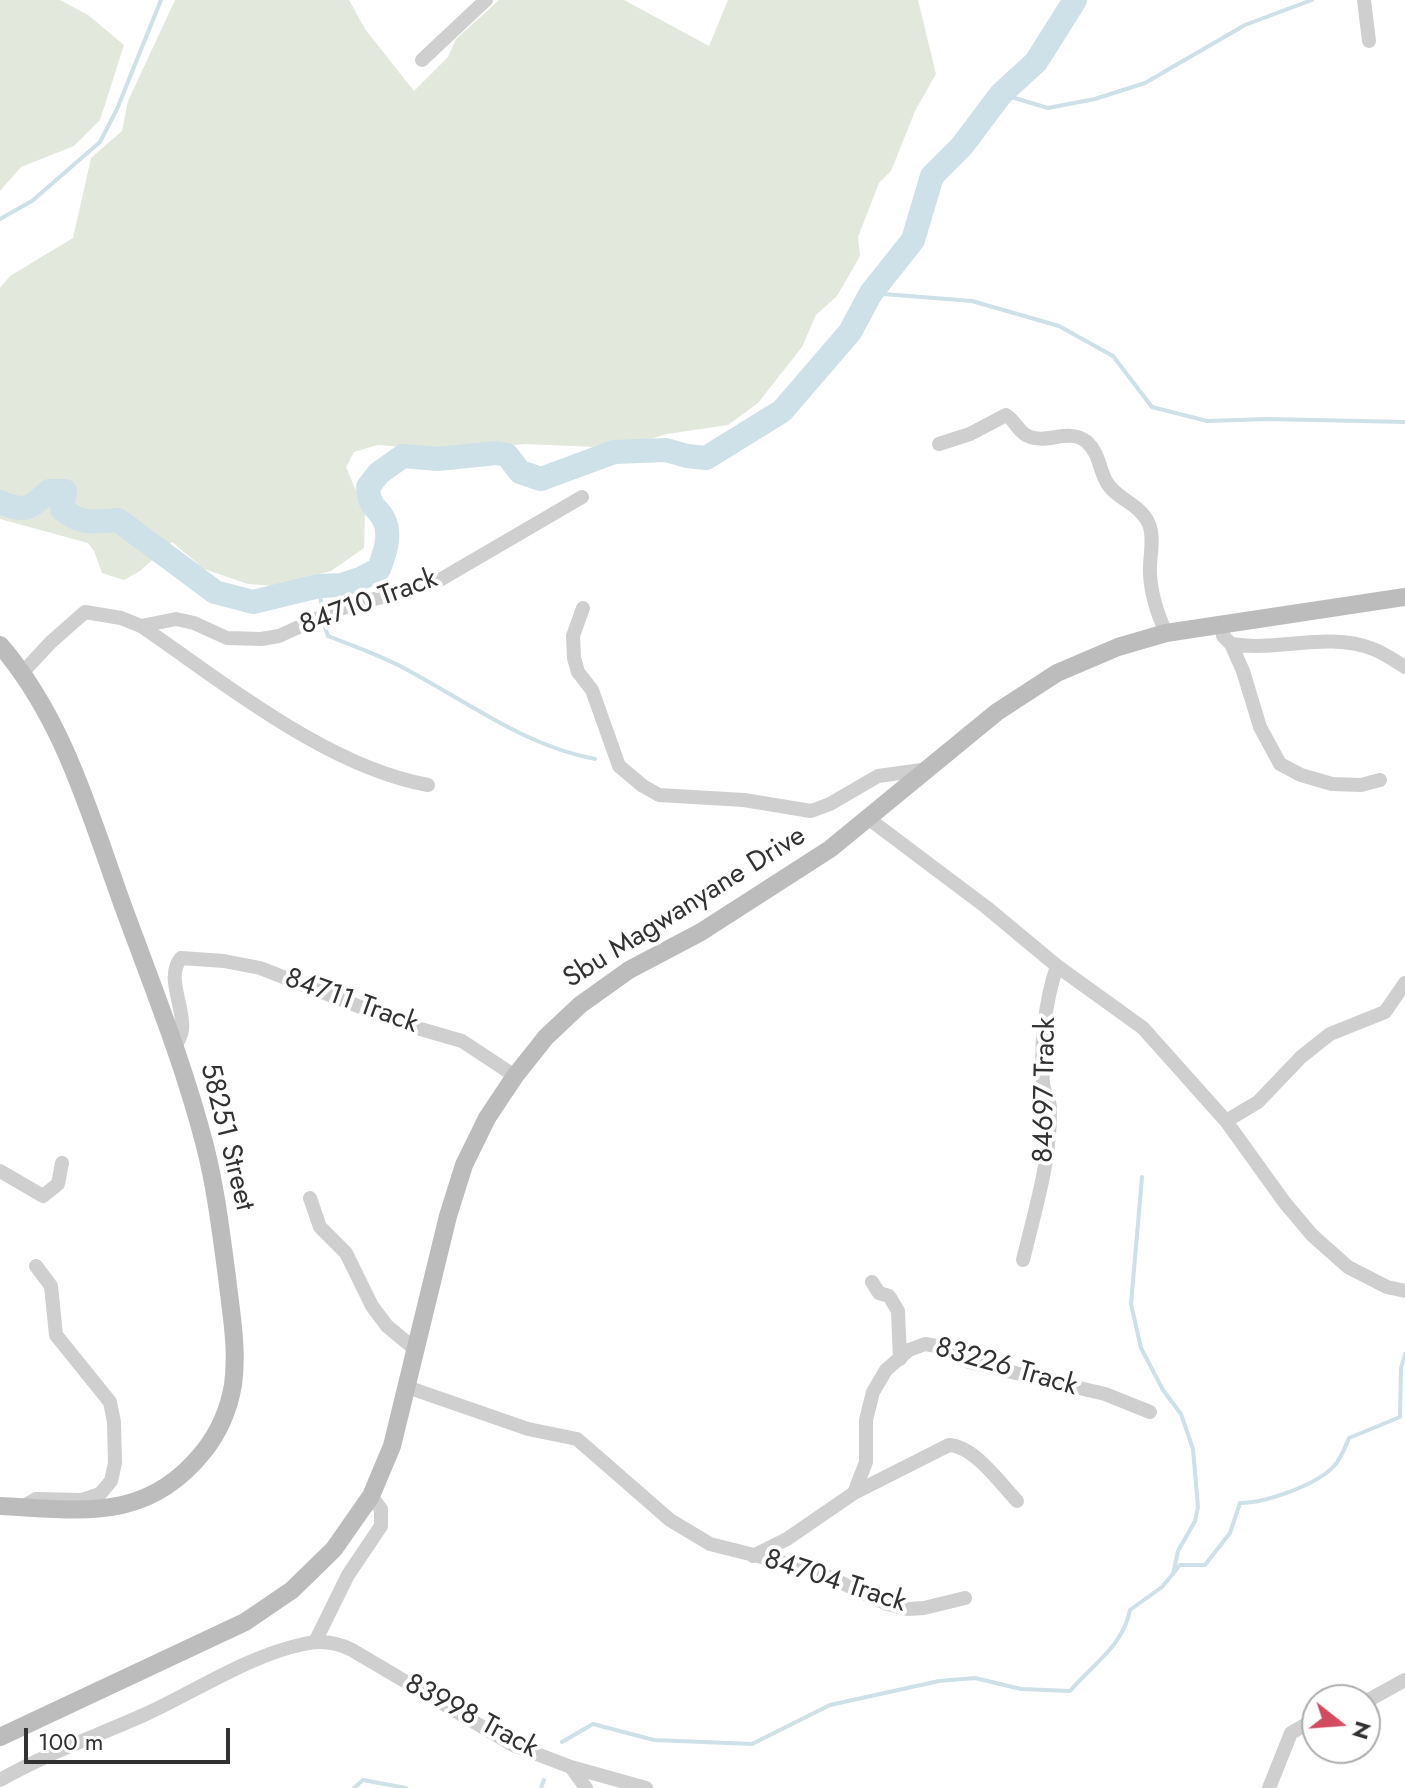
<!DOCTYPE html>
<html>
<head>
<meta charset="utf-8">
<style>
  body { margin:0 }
  #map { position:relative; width:1405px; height:1788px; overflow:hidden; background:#fff; font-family:Jost,sans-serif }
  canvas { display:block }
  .north { position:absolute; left:1301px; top:1684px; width:80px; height:80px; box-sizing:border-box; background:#fff; border:2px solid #adadad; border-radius:50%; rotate:107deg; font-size:22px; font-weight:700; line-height:32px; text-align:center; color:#323232 }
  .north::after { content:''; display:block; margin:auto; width:28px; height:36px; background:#d34b5e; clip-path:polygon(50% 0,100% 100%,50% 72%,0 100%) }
  .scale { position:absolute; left:24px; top:1728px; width:206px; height:36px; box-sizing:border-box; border:4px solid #323232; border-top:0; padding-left:10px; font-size:24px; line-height:28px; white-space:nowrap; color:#323232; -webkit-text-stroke:6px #fff; paint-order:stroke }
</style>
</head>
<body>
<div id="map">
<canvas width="1405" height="1788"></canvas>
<div class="north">N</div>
<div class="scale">100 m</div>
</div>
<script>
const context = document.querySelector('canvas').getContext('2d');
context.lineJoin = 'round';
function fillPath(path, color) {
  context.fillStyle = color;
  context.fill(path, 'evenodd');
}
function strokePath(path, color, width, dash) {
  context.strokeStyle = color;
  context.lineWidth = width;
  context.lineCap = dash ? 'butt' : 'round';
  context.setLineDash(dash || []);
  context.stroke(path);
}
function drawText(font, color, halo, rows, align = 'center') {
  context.font = font + ' Jost,sans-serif';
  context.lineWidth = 8;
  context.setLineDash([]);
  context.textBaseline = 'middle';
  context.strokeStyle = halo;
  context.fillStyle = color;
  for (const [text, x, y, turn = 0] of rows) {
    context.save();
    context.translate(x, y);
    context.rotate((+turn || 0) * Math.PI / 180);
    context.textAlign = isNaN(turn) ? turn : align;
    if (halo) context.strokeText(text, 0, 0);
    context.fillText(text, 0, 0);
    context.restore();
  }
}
fillPath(new Path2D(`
  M 0,0 L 60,0 L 88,15 L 124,45 L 100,120 L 74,146 L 21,167 L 0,191 Z
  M 175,0 L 349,0 L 365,29 L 414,91 L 448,57 L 456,39 L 499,0 L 624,0 L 709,46 L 728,0 L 918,0 L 936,74 L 915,111 L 891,171 L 879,183 L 858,237 L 860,256 L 837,296 L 816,315 L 802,347 L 758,403 L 728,425 L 667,434 L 620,448 L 525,444 L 453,451 L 378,445 L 354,452 L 346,467 L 365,512 L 364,548 L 331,571 L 273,586 L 248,584 L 204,569 L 172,542 L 140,571 L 124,580 L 102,573 L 94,551 L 88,543 L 0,519 L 0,288 L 10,276 L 73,238 L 91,158 L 122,131 L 128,101 Z`), '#e3e8dc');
strokePath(new Path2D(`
  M 1001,94 L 1048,108 L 1095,99 L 1145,83 L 1245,25 L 1312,0
  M 0,219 L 32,201 L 100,142 L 117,109 L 161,0
  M 871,293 L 972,301 L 1059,326 L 1113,356 L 1152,407 L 1207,421 L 1268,419 L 1405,422
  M 319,586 L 322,610
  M 323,621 L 328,636 C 351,645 374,653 396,664 C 463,698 521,745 595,759
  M 1142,1177 L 1131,1304 L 1141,1348 L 1163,1390 L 1181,1414 L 1193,1449 L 1198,1507 L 1195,1521 L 1178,1551 L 1173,1574
  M 562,1742 L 593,1724 L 654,1740 L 752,1744 L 830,1705 L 939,1681 L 975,1678 L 1021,1689 L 1070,1691 C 1093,1664 1123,1646 1130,1610 L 1162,1587 L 1180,1565 L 1205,1565 L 1230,1533 L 1240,1503 C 1265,1503 1317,1485 1334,1466 C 1341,1459 1345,1447 1349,1438 L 1400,1417 L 1401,1368 L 1405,1354
  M 354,1788 L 363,1780 L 406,1788
  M 541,1788 L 544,1780`), '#cee0e8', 4);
strokePath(new Path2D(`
  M 0,502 C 26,513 29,509 49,491 L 65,491 L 62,509 C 81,525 95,522 118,520 L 215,592 L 253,602 L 319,586 L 342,585 L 360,579 L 379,569 C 384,555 391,537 385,522 C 378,505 370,512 368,487 L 379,473 L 403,456 L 438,459 L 496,453 L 507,455 L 520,472 L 541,479 L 614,452 L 666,450 L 687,456 L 706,458 L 782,411 L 850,332 L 871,293 L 913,240 L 932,176 L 962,146 L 1001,94 L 1036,62 L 1075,0`), '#cee0e8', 24);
strokePath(new Path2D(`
  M 1364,0 L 1369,41
  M 422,60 L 486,0
  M 939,444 L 970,434 L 1006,415 C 1015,420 1018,432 1028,436 C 1047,445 1069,427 1087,442 C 1099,453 1099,468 1106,481 C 1115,499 1141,504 1149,524 C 1155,539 1149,558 1150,574 C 1151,595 1157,613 1166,633
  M 583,608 L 573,636 L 574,658 L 578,672 L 592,690 L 619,766 L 643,786 L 659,795 L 744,800 L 811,811 L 830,804 L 878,776 L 929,769
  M 1223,623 L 1223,636 L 1231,644 C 1277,652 1328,631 1373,649 C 1384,653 1395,661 1405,667
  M 141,626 L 176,619 L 194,623 L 227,638 L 261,639 L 279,636 L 336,610 L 438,581 L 582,497
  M 1231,644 L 1243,671 L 1260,727 L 1280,764 L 1301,775 L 1332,784 L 1361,785 L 1380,780
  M 22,673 L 51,642 L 85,612 L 121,618 L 141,626 C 225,683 327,767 428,785
  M 869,819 L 986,907 L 1057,966 L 1143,1028 L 1226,1121 L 1285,1203 L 1312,1235 L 1348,1267 L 1387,1287 L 1405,1291
  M 174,1048 C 178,1042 181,1036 182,1030 C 185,1008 165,977 181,958 L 224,961 L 260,968 L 407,1025 L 462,1041 L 515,1076
  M 1226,1121 L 1258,1102 L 1301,1057 L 1330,1034 L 1385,1012 L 1405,983
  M 0,1171 L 43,1196 L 58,1184 L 62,1163
  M 310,1198 L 320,1227 L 346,1253 L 372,1306 L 387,1326 L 416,1350
  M 1023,1260 C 1035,1210 1051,1160 1050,1107 C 1049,1099 1044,1092 1043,1083 C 1040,1045 1045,1002 1057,966
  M 872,1282 L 879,1293 L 889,1296 L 898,1311 L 900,1359
  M 407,1387 L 528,1429 L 577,1439 L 670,1520 L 710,1544 L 814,1570 L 887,1604 L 908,1609 L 924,1608 L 965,1598
  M 854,1493 L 949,1445 C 974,1446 1000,1483 1017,1501
  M 22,1507 L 36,1499 L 82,1500 L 100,1494 L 111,1481 L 115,1463 L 114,1422 L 110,1402 L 56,1335 L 51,1286 L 36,1266
  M 753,1556 L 787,1539 L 854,1493 L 866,1462 L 866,1420 L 873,1392 L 886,1370 L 909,1350 L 925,1344 L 942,1347 L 969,1362 L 1105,1394 L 1150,1412
  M 315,1642 L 348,1575 L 381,1526 L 381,1509 L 371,1496
  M 1365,1702 L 1405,1680
  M 571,1767 L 586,1788
  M 0,1780 C 47,1753 97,1736 146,1714 C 196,1691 250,1655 304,1644 C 321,1640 336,1642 352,1650 L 513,1745 L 571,1767 L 646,1788
  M 1269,1788 L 1291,1733 L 1317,1718`), '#cfcfcf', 14);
strokePath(new Path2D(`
  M 0,645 C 64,719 90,815 123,906 C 152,985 184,1064 205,1146 C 216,1189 221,1233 227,1277 C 231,1313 238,1349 233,1385 C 229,1408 219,1432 204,1451 C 147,1523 82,1510 0,1506
  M 0,1737 L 245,1622 L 292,1590 L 334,1549 L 371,1496 L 392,1446 L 448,1216 L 464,1165 L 487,1118 L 515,1076 L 546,1037 L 580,1005 L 629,970 L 701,932 L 830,849 L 997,712 L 1057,673 L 1118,647 L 1166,633 L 1405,597`), '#bcbcbc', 18);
drawText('28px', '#323232', '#fff', [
  ["84710 Track",369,603,-20],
  ["Sbu Magwanyane Drive",685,908,-32],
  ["84711 Track",351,1002,20],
  ["84697 Track",1046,1090,-89],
  ["58251 Street",226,1137,76],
  ["83226 Track",1006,1368,16],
  ["84704 Track",835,1582,18],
  ["83998 Track",471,1717,28]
]);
</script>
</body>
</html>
